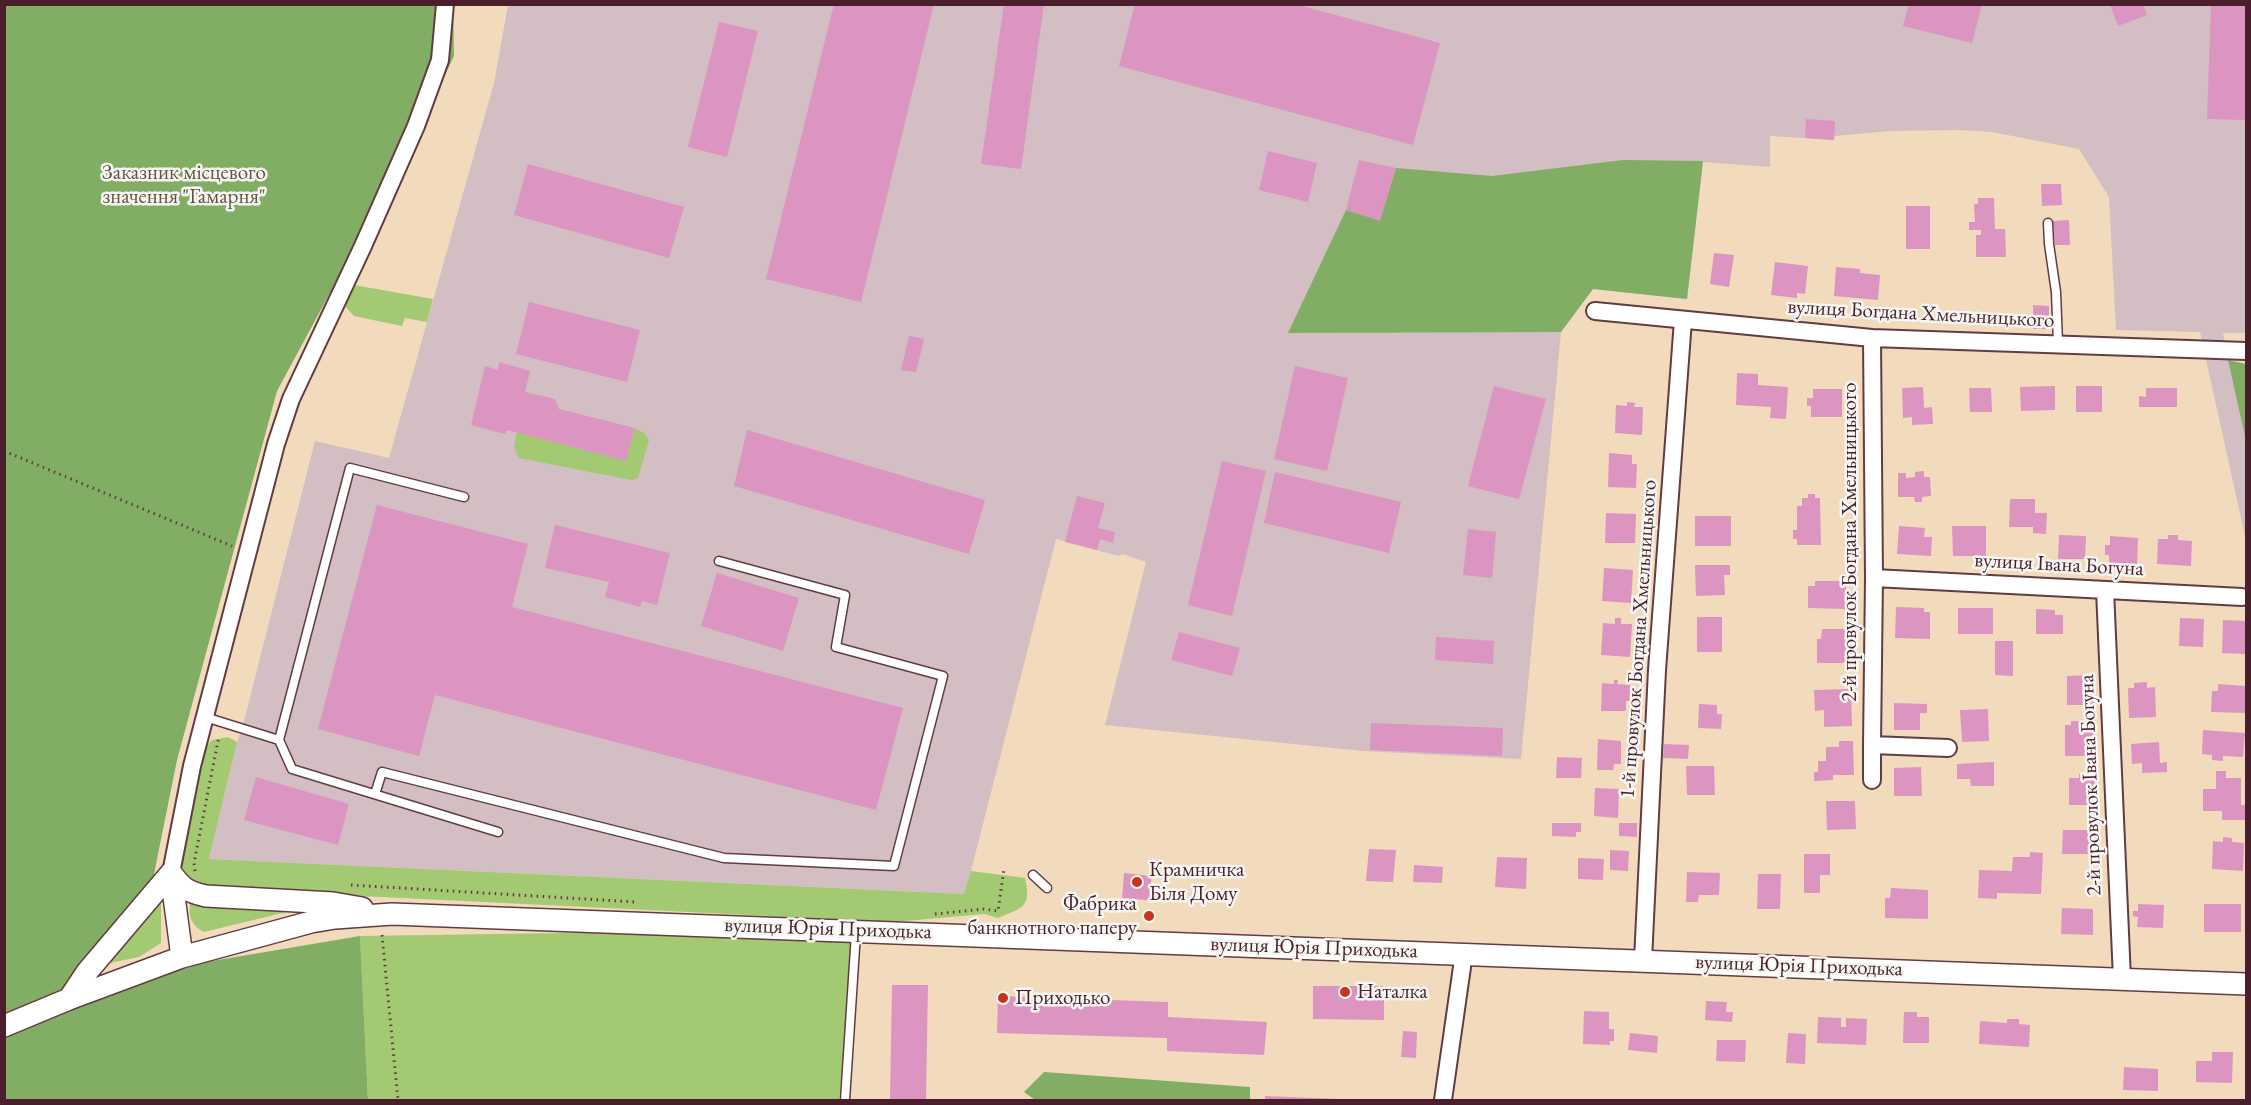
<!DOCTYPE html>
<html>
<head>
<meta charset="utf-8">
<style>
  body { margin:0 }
  #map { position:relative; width:2251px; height:1105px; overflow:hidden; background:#f1dbbc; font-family:"EB Garamond",serif }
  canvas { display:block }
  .frame { position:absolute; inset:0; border:6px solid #4a1f2b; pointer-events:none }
</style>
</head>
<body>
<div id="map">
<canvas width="2251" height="1105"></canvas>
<div class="frame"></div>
</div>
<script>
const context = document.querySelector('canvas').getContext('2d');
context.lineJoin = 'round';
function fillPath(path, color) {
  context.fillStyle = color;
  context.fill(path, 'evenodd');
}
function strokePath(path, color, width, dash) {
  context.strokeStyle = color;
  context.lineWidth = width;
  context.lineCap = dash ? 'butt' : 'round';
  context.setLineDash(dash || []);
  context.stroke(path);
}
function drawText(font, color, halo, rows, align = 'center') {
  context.font = font + ' "EB Garamond",serif';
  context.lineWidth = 5;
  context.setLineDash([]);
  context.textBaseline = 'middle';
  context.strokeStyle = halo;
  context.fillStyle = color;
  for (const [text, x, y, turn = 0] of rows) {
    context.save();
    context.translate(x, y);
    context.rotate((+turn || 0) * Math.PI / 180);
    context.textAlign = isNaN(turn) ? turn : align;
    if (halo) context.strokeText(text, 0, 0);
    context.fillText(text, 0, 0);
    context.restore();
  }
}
fillPath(new Path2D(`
  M 508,5 L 2246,5 L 2246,333 L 2223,333 L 2246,441 L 2246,541 L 2200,332 L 2116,330 L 2109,197 L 2079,149 L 1992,132 L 1958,130 L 1890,131 L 1835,136 L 1834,140 L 1770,136 L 1770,167 L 1703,162 L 1687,299 L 1593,289 L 1561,332 L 1521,759 L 1363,751 L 1105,725 L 1146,562 L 1123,554 L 1118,556 L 1056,539 L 965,894 L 209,859 L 237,742 L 242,729 L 315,441 L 389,458 L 494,83 Z`), '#d2bec3');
fillPath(new Path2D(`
  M 348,284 L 433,299 L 427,322 L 405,318 L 402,326 L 354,316 L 343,304 Z
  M 635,428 L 645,434 L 649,440 L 638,478 L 631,480 L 519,458 L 514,447 L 517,432 L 626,461 Z
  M 228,737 L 237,742 L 209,859 L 964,894 L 971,871 L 1025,878 C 1032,907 1022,908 998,918 L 985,914 L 893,922 L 217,889 C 196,885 187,880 177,862 L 203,750 L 212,740 Z
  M 191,901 L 303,908 L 204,932 C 191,926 187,914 191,901 Z
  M 157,904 L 161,904 L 161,943 L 139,957 L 100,965 Z
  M 836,929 L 852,931 L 851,983 L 839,1100 L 368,1100 L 360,936 Z`), '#a3c973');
fillPath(new Path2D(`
  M 5,5 L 453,5 L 454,56 L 408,154 L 399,165 L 277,391 L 177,760 L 153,879 L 103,940 L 91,998 L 206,962 L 360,936 L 368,1100 L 5,1100 Z
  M 1623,160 L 1703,161 L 1687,299 L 1593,289 L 1561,332 L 1288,333 L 1346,210 L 1380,220 L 1396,168 L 1492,176 Z
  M 2228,360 L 2246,364 L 2246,441 Z
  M 1044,1072 L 1250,1087 L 1250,1100 L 1035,1100 L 1024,1092 Z`), '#82ad65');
fillPath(new Path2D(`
  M 834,4 L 934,4 L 861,302 L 766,279 Z
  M 1004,4 L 1044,4 L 1021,169 L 981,164 Z
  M 1135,4 L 1295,4 L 1440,43 L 1413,145 L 1119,66 Z
  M 1909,4 L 1982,4 L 1972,43 L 1903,26 Z
  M 2110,4 L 2143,4 L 2147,15 L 2118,26 Z
  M 2211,4 L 2246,4 L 2246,120 L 2207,119 Z
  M 719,22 L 758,31 L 727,157 L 688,147 Z
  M 1806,119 L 1835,121 L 1834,140 L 1805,138 Z
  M 1268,151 L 1317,163 L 1308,202 L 1259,190 Z
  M 1359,160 L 1396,168 L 1380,221 L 1346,210 Z
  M 528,164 L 684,207 L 669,258 L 514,215 Z
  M 2041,184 L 2061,184 L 2062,205 L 2042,206 Z
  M 1978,198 L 1994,198 L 1995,229 L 2005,229 L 2006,257 L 1976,257 L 1976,235 L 1981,235 L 1981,230 L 1969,230 L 1969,222 L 1975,222 L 1974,204 L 1978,204 Z
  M 1906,206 L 1930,206 L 1930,249 L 1906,249 Z
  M 2069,220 L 2070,245 L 2055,245 L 2053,221 Z
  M 1714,253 L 1734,255 L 1729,287 L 1710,284 Z
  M 1775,262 L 1808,266 L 1805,294 L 1797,293 L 1797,298 L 1771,295 Z
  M 1836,267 L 1860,269 L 1860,273 L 1880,275 L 1878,300 L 1834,296 Z
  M 529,302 L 640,330 L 627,382 L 516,354 Z
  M 2033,305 L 2049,306 L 2049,329 L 2033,329 Z
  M 909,336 L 924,339 L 916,372 L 901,370 Z
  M 499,362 L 530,371 L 525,392 L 555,399 L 559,409 L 635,428 L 626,461 L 507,430 L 505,434 L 471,425 L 485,366 L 498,370 Z
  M 1295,366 L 1348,378 L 1327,471 L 1274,459 Z
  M 1737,373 L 1758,374 L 1758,385 L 1788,387 L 1786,419 L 1770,418 L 1771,407 L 1736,405 Z
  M 1494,386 L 1546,399 L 1519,499 L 1468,486 Z
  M 2055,386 L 2055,410 L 2021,411 L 2020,387 Z
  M 2076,386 L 2102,386 L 2102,412 L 2076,412 Z
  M 1923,387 L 1924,408 L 1932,407 L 1933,424 L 1912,425 L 1912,417 L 1903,418 L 1902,388 Z
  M 1969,388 L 1991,388 L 1992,412 L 1970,412 Z
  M 2146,388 L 2177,388 L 2177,407 L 2139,407 L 2139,396 L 2146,397 Z
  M 1813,389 L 1842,389 L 1842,417 L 1811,417 L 1811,406 L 1807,406 L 1807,398 L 1813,398 Z
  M 1627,402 L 1635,403 L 1634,407 L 1643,407 L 1642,435 L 1615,433 L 1616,405 L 1627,406 Z
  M 747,430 L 985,500 L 969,554 L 734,486 Z
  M 1609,453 L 1632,455 L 1632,464 L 1637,464 L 1636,488 L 1608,487 Z
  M 1222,461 L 1266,471 L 1232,616 L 1188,605 Z
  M 1924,471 L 1924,477 L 1930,477 L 1931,496 L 1922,497 L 1922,502 L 1915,502 L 1914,497 L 1898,497 L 1898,473 L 1906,473 L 1906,478 L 1915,477 L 1915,472 Z
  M 1275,472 L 1401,502 L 1389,553 L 1264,523 Z
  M 1808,494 L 1815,494 L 1815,498 L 1820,498 L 1821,545 L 1797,545 L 1797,539 L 1793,539 L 1793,530 L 1797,530 L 1797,506 L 1802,506 L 1802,498 L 1808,498 Z
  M 1077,496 L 1105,503 L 1098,528 L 1115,532 L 1113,543 L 1100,539 L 1097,550 L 1065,542 Z
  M 2010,499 L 2035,499 L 2035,513 L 2047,513 L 2046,534 L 2033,533 L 2033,527 L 2009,527 Z
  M 377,505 L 528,544 L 512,607 L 903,708 L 876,810 L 435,695 L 419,756 L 318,729 Z
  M 1606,513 L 1636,514 L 1635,543 L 1605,543 Z
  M 1695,516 L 1731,516 L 1731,546 L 1695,546 Z
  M 555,525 L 670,553 L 657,605 L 642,601 L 640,607 L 605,597 L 609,582 L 545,568 Z
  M 1899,526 L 1925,528 L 1924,537 L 1932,537 L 1931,556 L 1897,554 Z
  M 1952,526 L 1986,526 L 1986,556 L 1953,556 Z
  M 1468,529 L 1496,532 L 1492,578 L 1463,575 Z
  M 2059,535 L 2086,536 L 2085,559 L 2058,559 Z
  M 2168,535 L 2178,535 L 2178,540 L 2192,541 L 2191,566 L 2157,564 L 2158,539 L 2168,539 Z
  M 2110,536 L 2138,538 L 2137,565 L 2109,564 L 2109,555 L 2105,555 L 2105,545 L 2110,545 Z
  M 1695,565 L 1730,565 L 1730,575 L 1724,575 L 1725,595 L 1696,596 Z
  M 1604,568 L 1633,570 L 1631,603 L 1602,601 Z
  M 717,573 L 799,598 L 783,651 L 701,626 Z
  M 1815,581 L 1846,581 L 1846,609 L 1808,608 L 1808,586 L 1815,586 Z
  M 1896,607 L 1924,608 L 1924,612 L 1930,612 L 1930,639 L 1895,638 Z
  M 1958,608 L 1993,608 L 1993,634 L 1958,634 Z
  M 2036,609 L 2055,610 L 2055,615 L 2063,615 L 2063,634 L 2036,634 Z
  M 1697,617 L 1722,617 L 1722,652 L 1697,652 Z
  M 1615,618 L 1621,618 L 1621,624 L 1632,624 L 1630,657 L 1601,655 L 1603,623 L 1615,624 Z
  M 2180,618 L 2204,619 L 2203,647 L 2179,646 Z
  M 2223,620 L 2246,621 L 2245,654 L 2222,653 Z
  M 1822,629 L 1851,629 L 1851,663 L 1817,663 L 1817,639 L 1821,639 Z
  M 1179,632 L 1240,648 L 1232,676 L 1171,660 Z
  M 1436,637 L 1494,641 L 1493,664 L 1435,660 Z
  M 1995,641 L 2013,641 L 2013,676 L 1995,675 Z
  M 2093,675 L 2094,705 L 2067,705 L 2067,676 Z
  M 1614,680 L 1618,680 L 1617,684 L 1630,685 L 1630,701 L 1626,701 L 1626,711 L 1601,711 L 1602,683 L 1614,684 Z
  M 2147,682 L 2147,688 L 2155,687 L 2156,717 L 2129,718 L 2128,688 L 2134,688 L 2134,683 Z
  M 2218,684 L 2246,686 L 2246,713 L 2211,712 L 2212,691 L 2218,691 Z
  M 1851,689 L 1852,726 L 1824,727 L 1824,710 L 1815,711 L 1814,690 Z
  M 1894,703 L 1927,704 L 1927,713 L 1920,713 L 1920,730 L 1894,730 Z
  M 1699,704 L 1717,705 L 1717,714 L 1722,714 L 1721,729 L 1698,728 Z
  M 1988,709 L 1989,741 L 1962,742 L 1960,710 Z
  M 2071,721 L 2084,721 L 2085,726 L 2095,725 L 2096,756 L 2065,756 L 2065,725 L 2071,725 Z
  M 1371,723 L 1503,728 L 1502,756 L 1370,750 Z
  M 2203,730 L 2245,733 L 2243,757 L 2223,756 L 2223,761 L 2212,760 L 2212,755 L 2202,754 Z
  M 1598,739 L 1621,741 L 1621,764 L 1614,764 L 1613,770 L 1597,770 Z
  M 1839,741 L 1853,741 L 1854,775 L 1833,775 L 1833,780 L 1814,781 L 1814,772 L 1818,772 L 1818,761 L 1826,761 L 1826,747 L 1839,747 Z
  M 2159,742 L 2160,763 L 2167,762 L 2167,772 L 2142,773 L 2142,763 L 2132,764 L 2131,744 Z
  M 1664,744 L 1689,745 L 1688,759 L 1663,758 Z
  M 1557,757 L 1582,758 L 1581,778 L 1556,778 Z
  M 1994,762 L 1994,786 L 1971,786 L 1970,779 L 1957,779 L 1957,764 Z
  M 1686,766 L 1714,766 L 1715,795 L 1687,795 Z
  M 1921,767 L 1922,796 L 1894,796 L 1894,768 Z
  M 2216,771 L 2226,771 L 2226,778 L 2241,778 L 2241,805 L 2246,805 L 2246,820 L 2222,820 L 2222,811 L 2203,811 L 2203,789 L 2216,789 Z
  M 2079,774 L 2089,774 L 2089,778 L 2097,778 L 2097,805 L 2069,805 L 2069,778 L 2079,778 Z
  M 256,777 L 349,804 L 338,845 L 244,820 Z
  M 1595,788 L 1619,789 L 1618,818 L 1594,816 Z
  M 1826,801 L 1855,801 L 1856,829 L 1827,830 Z
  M 1552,823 L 1581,823 L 1581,832 L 1576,832 L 1576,837 L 1552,836 Z
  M 1619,823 L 1637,823 L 1637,837 L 1619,836 Z
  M 2063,830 L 2092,830 L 2091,854 L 2062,854 Z
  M 2223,837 L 2232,838 L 2232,842 L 2244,843 L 2243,871 L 2212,869 L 2213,841 L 2223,842 Z
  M 1369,849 L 1396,850 L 1393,882 L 1366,881 Z
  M 1610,850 L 1629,851 L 1628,871 L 1610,870 Z
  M 2030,852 L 2043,853 L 2041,894 L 1997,893 L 1997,899 L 1978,898 L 1979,870 L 2012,871 L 2013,857 L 2030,857 Z
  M 1804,854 L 1830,854 L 1830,875 L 1820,875 L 1820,893 L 1804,893 Z
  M 1497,857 L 1527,858 L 1526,889 L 1495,887 Z
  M 1578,858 L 1604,859 L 1603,880 L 1578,879 Z
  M 1414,865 L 1443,867 L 1442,883 L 1413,882 Z
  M 1687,872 L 1720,873 L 1719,895 L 1699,895 L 1698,902 L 1686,902 Z
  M 1124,873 L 1152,876 L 1150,887 L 1158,888 L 1157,901 L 1122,898 Z
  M 1758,874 L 1781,874 L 1780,909 L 1757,909 Z
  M 1891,888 L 1928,890 L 1928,919 L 1885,918 L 1885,898 L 1890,898 Z
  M 2138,904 L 2164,905 L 2163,928 L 2137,927 L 2138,917 L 2133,916 L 2133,911 L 2138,911 Z
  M 2204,904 L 2241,904 L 2241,932 L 2204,932 Z
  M 2062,908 L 2093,909 L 2093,935 L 2061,934 Z
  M 892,985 L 928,985 L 926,1100 L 890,1100 Z
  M 1313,986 L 1384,986 L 1384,1020 L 1313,1019 Z
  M 998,996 L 1168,1002 L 1168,1017 L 1267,1022 L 1264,1055 L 1167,1051 L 1167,1038 L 997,1033 Z
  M 1706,1001 L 1727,1002 L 1726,1012 L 1733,1012 L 1732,1022 L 1705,1020 Z
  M 1584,1011 L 1609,1012 L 1609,1029 L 1614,1029 L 1614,1041 L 1610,1041 L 1610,1045 L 1583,1044 Z
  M 1904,1012 L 1917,1012 L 1917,1017 L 1929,1017 L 1929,1043 L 1903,1043 Z
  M 1818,1017 L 1841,1018 L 1841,1027 L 1846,1027 L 1846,1018 L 1867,1019 L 1866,1045 L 1817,1043 Z
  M 2007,1019 L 2019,1019 L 2019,1024 L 2030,1025 L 2029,1047 L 1979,1044 L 1980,1021 L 2007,1023 Z
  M 1403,1031 L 1417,1032 L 1416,1058 L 1401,1057 Z
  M 1630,1033 L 1658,1036 L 1657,1053 L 1628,1050 Z
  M 1788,1033 L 1806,1034 L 1805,1064 L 1786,1063 Z
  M 1717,1040 L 1746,1040 L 1745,1062 L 1716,1061 Z
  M 2212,1052 L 2233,1052 L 2232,1083 L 2196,1082 L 2196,1061 L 2212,1061 Z
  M 2124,1067 L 2158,1069 L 2158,1091 L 2123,1090 Z
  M 1265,1096 L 1339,1099 L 1339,1100 L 1265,1100 Z`), '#db95c0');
const service = new Path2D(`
  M 2048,223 L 2049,244 L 2056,292 L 2058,344
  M 205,717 L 279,740 L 292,769 L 498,832
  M 279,740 L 350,468 L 464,497
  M 375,794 L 382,772 L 724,858 L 894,866 L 943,676 L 836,647 L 845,595 L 719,561
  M 1033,875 L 1047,888
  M 845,1100 L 856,933`);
const minor = new Path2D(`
  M 1595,311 L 1872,338 L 2246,351
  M 1872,338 L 1874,578 L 1872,745
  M 1874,578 L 2242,597
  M 2105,590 L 2122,979
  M 1872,780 L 1872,745 L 1948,748
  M 171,873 L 192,766 L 276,444 L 291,399 L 363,246 L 416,126 L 440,60 L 445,4
  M 1643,960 L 1657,670 L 1683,320
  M 1443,1100 L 1464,953`);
const tertiary = new Path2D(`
  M 171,873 C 182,888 187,892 206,896 L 333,903 L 362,908
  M 171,874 L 182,957
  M 69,999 L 87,972 L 171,873
  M 4,1026 L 69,999 L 182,957 L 311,922 L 335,918 L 392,914 L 2246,984`);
strokePath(service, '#633b41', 11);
strokePath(minor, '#633b41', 20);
strokePath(tertiary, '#633b41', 24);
strokePath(new Path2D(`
  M 4,451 L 232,546
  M 195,871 L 194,863 L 219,736
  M 351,885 L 635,902
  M 935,914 L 984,909 L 998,911 L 1004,869
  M 382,935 L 398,1100`), '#633b41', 3, [1.5, 4.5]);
strokePath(service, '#fff', 8);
strokePath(minor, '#fff', 16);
strokePath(tertiary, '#fff', 21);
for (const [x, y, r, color] of [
  [1137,882,6,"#c8321e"],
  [1149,916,6,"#c8321e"],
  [1345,992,6,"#c8321e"],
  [1003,998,6,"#c8321e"]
]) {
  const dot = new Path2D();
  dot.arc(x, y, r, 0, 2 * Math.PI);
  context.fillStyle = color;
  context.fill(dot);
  strokePath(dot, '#f6f6f2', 2);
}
drawText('21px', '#655241', '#f6f6f2', [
  ["Заказник місцевого",184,173],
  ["значення \"Гамарня\"",184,197]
]);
drawText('21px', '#4a1f2b', '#f6f6f2', [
  ["вулиця Богдана Хмельницького",1921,314,3],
  ["2-й провулок Богдана Хмельницького",1850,542,-90],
  ["вулиця Івана Богуна",2059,565,3],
  ["1-й провулок Богдана Хмельницького",1639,639,-86],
  ["2-й провулок Івана Богуна",2091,785,-92],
  ["вулиця Юрія Приходька",828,929,2],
  ["вулиця Юрія Приходька",1314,948,2],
  ["вулиця Юрія Приходька",1799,966,2]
]);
drawText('21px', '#4a1f2b', '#f6f6f2', [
  ["Крамничка",1149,870],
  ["Біля Дому",1149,894],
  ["Фабрика",1137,904,"right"],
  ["банкнотного паперу",1137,928,"right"],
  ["Наталка",1357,992],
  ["Приходько",1015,998]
], 'left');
</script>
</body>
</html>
